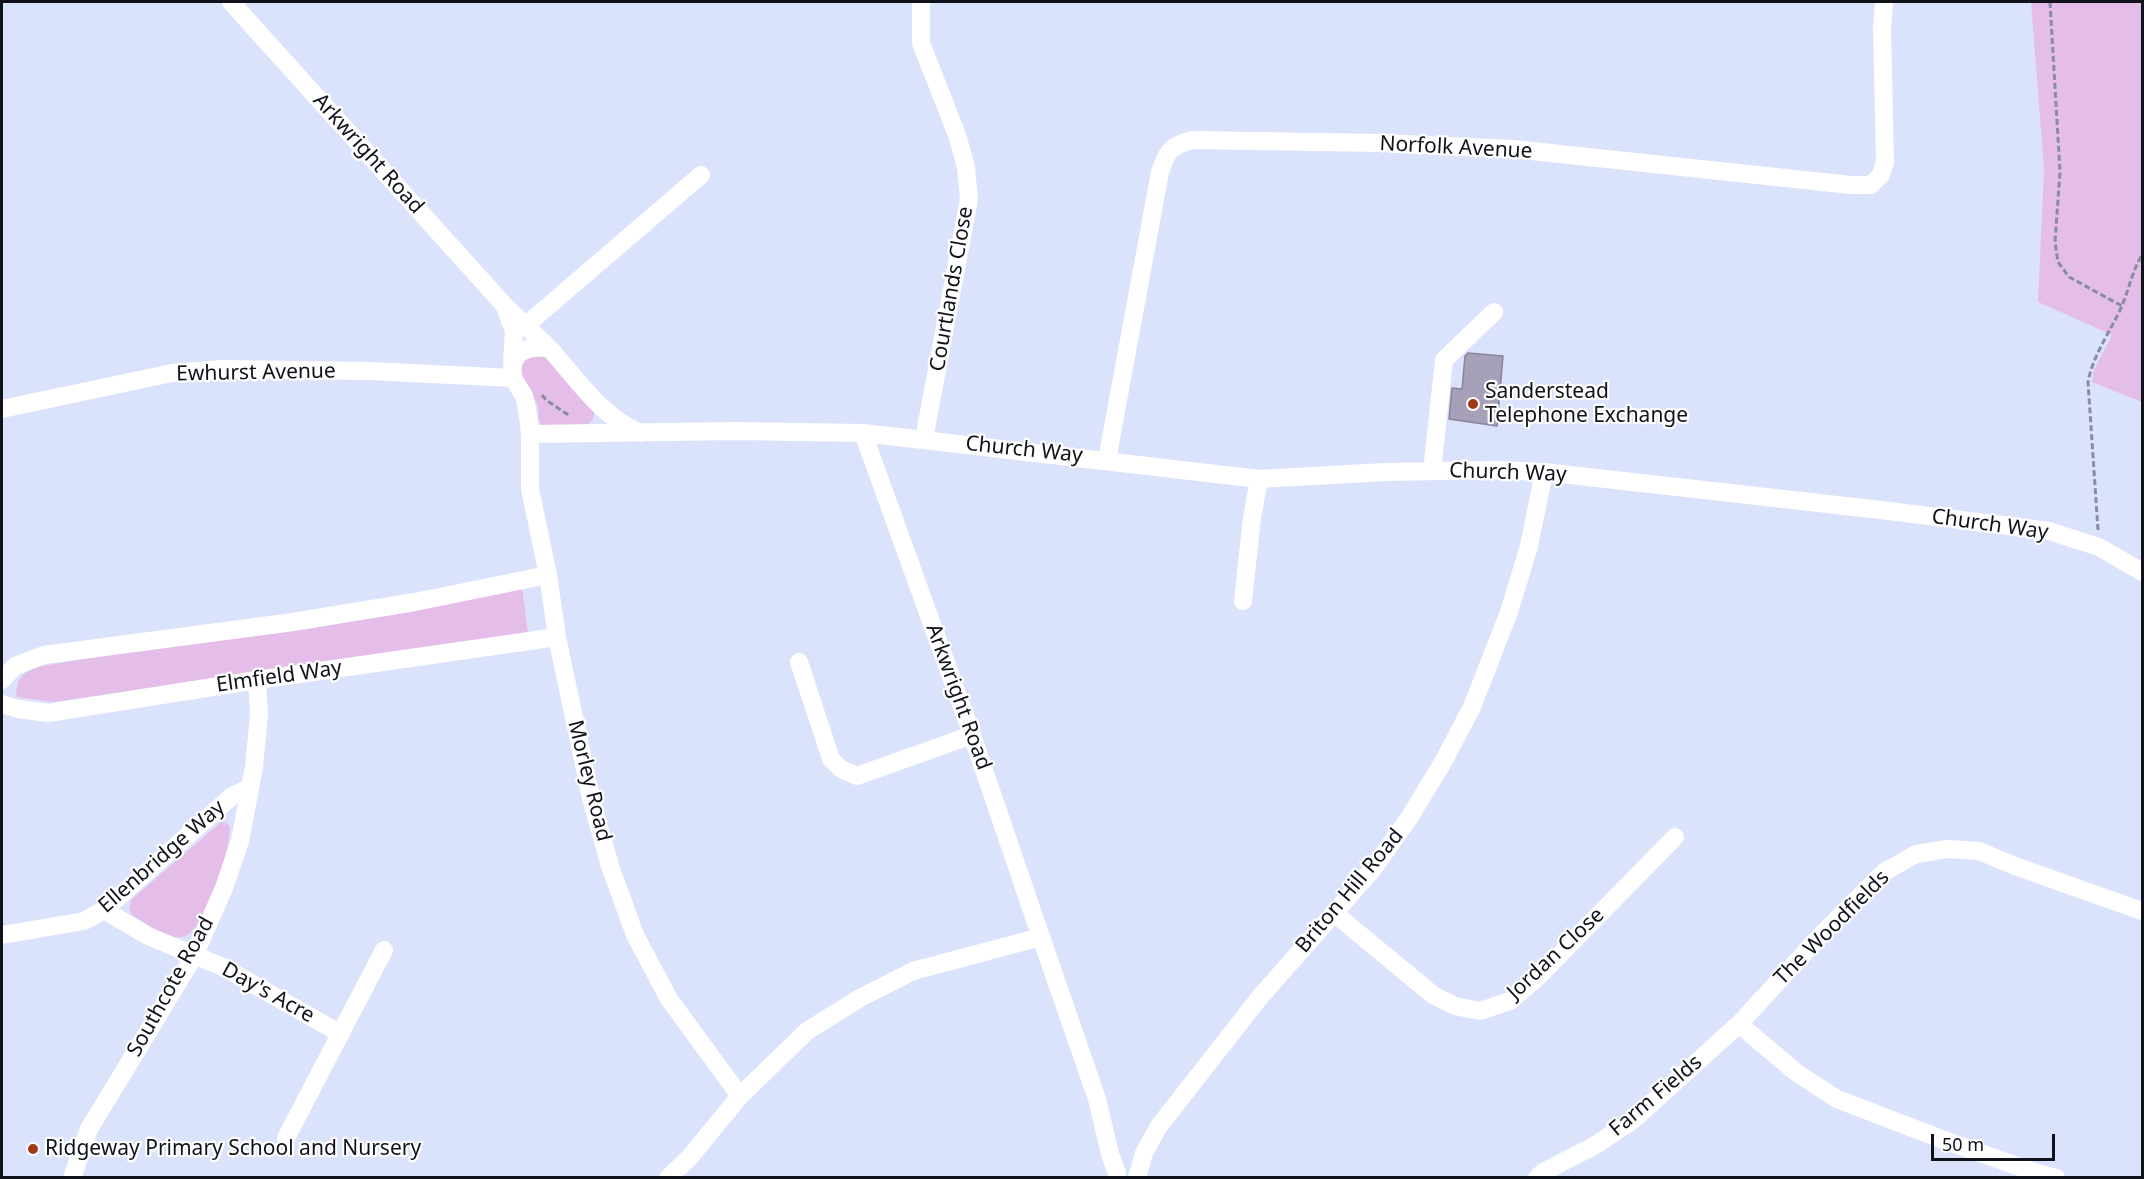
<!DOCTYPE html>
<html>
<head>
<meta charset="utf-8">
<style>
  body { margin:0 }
  #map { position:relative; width:2144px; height:1179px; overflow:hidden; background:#dbe3fc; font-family:"Noto Sans",sans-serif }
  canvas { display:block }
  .frame { position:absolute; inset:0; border:3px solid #0f121a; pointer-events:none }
  .scale { position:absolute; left:1931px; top:1134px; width:124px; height:27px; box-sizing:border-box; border:3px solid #0f121a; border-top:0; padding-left:8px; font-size:18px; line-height:21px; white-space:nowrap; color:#0f121a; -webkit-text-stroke:4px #fff; paint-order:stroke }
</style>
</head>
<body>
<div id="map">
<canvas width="2144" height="1179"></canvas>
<div class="frame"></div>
<div class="scale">50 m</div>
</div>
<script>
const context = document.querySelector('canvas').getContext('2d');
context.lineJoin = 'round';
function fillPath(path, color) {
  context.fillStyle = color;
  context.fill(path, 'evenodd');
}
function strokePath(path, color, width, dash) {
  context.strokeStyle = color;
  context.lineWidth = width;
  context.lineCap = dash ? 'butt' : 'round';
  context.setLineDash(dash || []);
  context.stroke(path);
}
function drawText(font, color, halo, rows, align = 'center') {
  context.font = font + ' "Noto Sans",sans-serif';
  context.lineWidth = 4.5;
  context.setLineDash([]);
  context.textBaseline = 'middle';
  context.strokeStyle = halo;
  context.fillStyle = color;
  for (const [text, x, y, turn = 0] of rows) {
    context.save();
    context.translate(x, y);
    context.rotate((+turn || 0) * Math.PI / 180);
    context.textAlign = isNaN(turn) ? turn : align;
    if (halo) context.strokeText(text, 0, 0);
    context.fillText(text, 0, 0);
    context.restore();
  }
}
fillPath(new Path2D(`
  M 2031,2 L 2142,2 L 2142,402 L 2092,382 L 2094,370 L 2112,335 L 2038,302 L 2044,169 Z
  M 543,353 L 595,409 L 593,420 L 587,425 L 541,425 C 536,416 541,409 536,402 C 527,385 521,383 518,362 Z
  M 522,587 L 528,633 L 53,702 L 17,697 C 14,681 23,673 36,667 Z
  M 221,822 L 227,823 L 230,827 C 230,849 206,933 182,937 C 166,940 146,923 132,915 L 129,909 L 131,900 Z`), '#e4bde9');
const building = new Path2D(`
  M 1468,353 L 1503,356 L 1497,426 L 1449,419 L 1452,388 L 1462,389 L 1465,356 Z`);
fillPath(building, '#a6a0b8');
strokePath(building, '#8a849b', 1.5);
strokePath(new Path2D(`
  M 2050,2 L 2060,172 L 2055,242 L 2058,262 L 2069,277 L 2122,306
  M 542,395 L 546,400 L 570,416
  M 2098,530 L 2088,382 C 2093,355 2110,332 2121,308 C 2129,290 2132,271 2142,255`), '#878d9f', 3, [6, 3]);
strokePath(new Path2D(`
  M 231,2 L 505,306 L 550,349
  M 921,2 L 921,43 L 957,135 L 966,167 L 969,199 L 924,439
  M 506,310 L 514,331 L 512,364
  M 525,326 L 701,175
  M 2,409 L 172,373 L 222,369 L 370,371 L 513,378
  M 641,433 C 602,418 577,379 550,349 C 530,344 509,352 513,375 C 514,383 521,389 524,396 C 528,409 529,421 530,434 L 734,431 L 863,433 L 1259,479 L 1385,472 L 1496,470 L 1544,472 L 1881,510 L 2049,531 L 2099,547 L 2142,572
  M 863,433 L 972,735 L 1041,937 L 1097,1099 L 1110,1154 L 1117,1173
  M 530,434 L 530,489 L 548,575 L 557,637 L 591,798 L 610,866 L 635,935 L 669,999 L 740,1096
  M 1107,460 L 1160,172 C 1167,151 1170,146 1192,140 L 1381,143 L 1513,149 L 1851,185 L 1871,185 L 1881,175 L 1885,162 L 1882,28 L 1884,2
  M 1432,471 L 1444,360 L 1494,312
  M 1243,601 L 1252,518 L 1259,479
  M 799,662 L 831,759 L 841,769 L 857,776 L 972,735
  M 2,680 L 15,666 L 44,655 L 293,622 L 415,602 L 548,575
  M 2,704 L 18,709 L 48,713 L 257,680 L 557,637
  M 104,910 L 148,936 L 223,967 L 341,1034
  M 1334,913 L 1433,995 L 1455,1006 L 1480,1011 L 1510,1001 L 1537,978 L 1675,837
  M 2,935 L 84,921 L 104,910 L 232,796 L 250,788
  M 1739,1024 L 1797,1073 L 1837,1099 L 1952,1143 L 2037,1173 L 2056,1178
  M 286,1138 L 384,950
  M 72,1178 L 89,1129 L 194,956 L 224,888 L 240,841 L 254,767 L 259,715 L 257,680
  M 668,1178 L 689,1158 L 740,1096 L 807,1031 L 860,998 L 913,971 L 1041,937
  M 1137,1178 L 1144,1153 L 1159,1126 L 1260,997 L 1373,869 L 1409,818 L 1442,764 L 1472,707 L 1509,612 L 1529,546 L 1544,472
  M 1537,1178 L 1543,1172 L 1594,1146 L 1633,1120 L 1739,1024 L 1822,934 L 1884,872 L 1916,854 L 1948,849 L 1979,851 L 2015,866 L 2142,911`), '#fff', 18);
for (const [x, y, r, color] of [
  [1473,404,6,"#a03918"],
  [33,1149,6,"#a03918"]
]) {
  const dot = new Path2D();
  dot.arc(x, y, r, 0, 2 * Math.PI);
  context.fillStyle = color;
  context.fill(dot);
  strokePath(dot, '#fff', 2);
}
drawText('21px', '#0f121a', '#fff', [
  ["Norfolk Avenue",1456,148,3],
  ["Arkwright Road",368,154,48],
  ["Courtlands Close",952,289,-80],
  ["Ewhurst Avenue",256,373,-1],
  ["Church Way",1024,450,6],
  ["Church Way",1508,473,2],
  ["Church Way",1990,525,8],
  ["Elmfield Way",279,677,-8],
  ["Arkwright Road",958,697,70],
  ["Morley Road",589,781,76],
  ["Ellenbridge Way",162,857,-41],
  ["Briton Hill Road",1350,891,-50],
  ["The Woodfields",1832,928,-45],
  ["Jordan Close",1556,954,-43],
  ["Southcote Road",171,987,-61],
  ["Day's Acre",268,993,29],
  ["Farm Fields",1656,1096,-40]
]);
drawText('21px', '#0f121a', '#fff', [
  ["Sanderstead",1485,392],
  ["Telephone Exchange",1485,416],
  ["Ridgeway Primary School and Nursery",45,1149]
], 'left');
</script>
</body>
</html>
